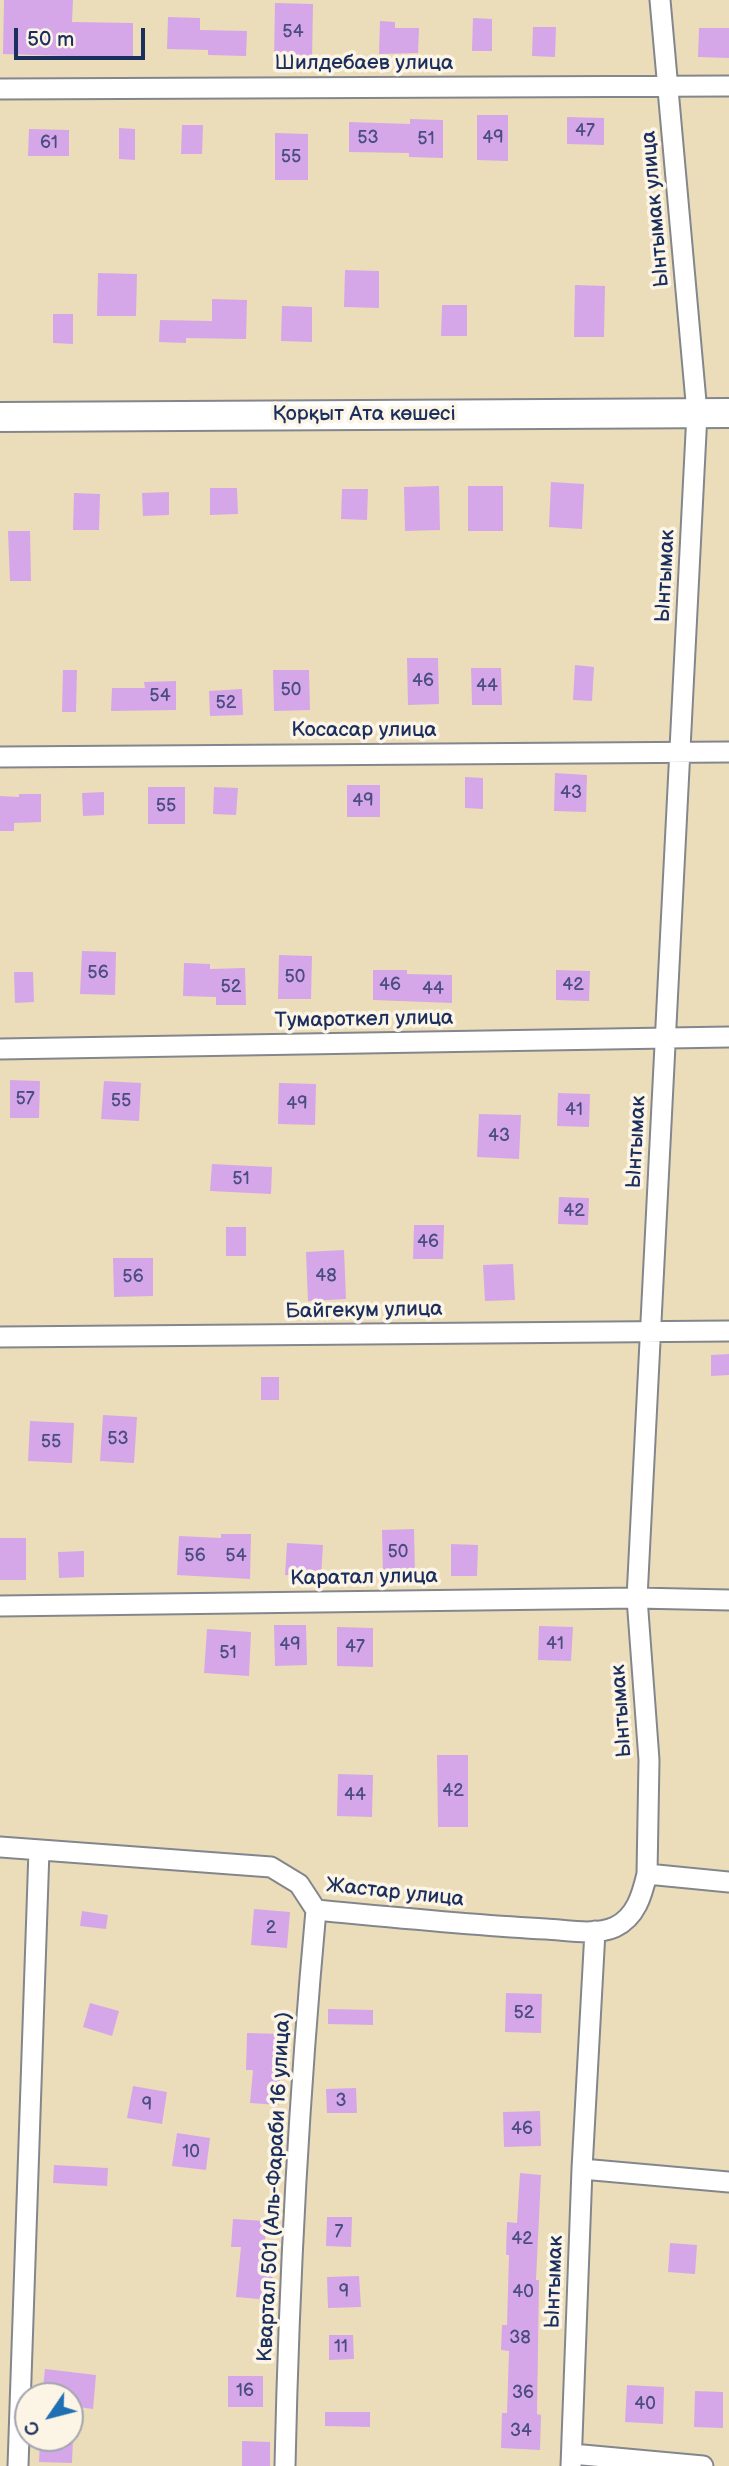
<!DOCTYPE html>
<html>
<head>
<meta charset="utf-8">
<style>
  body { margin:0 }
  #map { position:relative; width:729px; height:2466px; overflow:hidden; background:#ebddb9; font-family:"Balsamiq Sans",sans-serif }
  canvas { display:block }
  .north { position:absolute; left:14px; top:2382px; width:70px; height:70px; box-sizing:border-box; background:#fcf5e5; border:2px solid #a2a6af; border-radius:50%; rotate:235deg; font-size:19px; font-weight:700; line-height:28px; text-align:center; color:#1b2f5e }
  .north::after { content:''; display:block; margin:auto; width:24px; height:32px; background:#1f6fb2; clip-path:polygon(50% 0,100% 100%,50% 72%,0 100%) }
  .scale { position:absolute; left:14px; top:28px; width:131px; height:32px; box-sizing:border-box; border:4px solid #1b2f5e; border-top:0; padding-left:9px; font-size:21px; line-height:24px; white-space:nowrap; color:#1b2f5e; -webkit-text-stroke:5px #fcf5e5; paint-order:stroke }
</style>
</head>
<body>
<div id="map">
<canvas width="729" height="2466"></canvas>
<div class="north">С</div>
<div class="scale">50 m</div>
</div>
<script>
const context = document.querySelector('canvas').getContext('2d');
context.lineJoin = 'round';
function fillPath(path, color) {
  context.fillStyle = color;
  context.fill(path, 'evenodd');
}
function strokePath(path, color, width, dash) {
  context.strokeStyle = color;
  context.lineWidth = width;
  context.lineCap = dash ? 'butt' : 'round';
  context.setLineDash(dash || []);
  context.stroke(path);
}
function drawText(font, color, halo, rows, align = 'center') {
  context.font = font + ' "Balsamiq Sans",sans-serif';
  context.lineWidth = 7;
  context.setLineDash([]);
  context.textBaseline = 'middle';
  context.strokeStyle = halo;
  context.fillStyle = color;
  for (const [text, x, y, turn = 0] of rows) {
    context.save();
    context.translate(x, y);
    context.rotate((+turn || 0) * Math.PI / 180);
    context.textAlign = isNaN(turn) ? turn : align;
    if (halo) context.strokeText(text, 0, 0);
    context.fillText(text, 0, 0);
    context.restore();
  }
}
fillPath(new Path2D(`
  M 4,0 L 73,0 L 72,22 L 133,23 L 133,58 L 3,54 Z
  M 275,3 L 313,4 L 312,60 L 274,60 Z
  M 168,17 L 200,18 L 200,30 L 247,31 L 246,56 L 208,55 L 208,50 L 167,49 Z
  M 473,18 L 492,19 L 492,51 L 472,51 Z
  M 380,21 L 395,22 L 395,28 L 419,28 L 418,53 L 379,54 Z
  M 533,27 L 556,27 L 555,57 L 532,56 Z
  M 699,28 L 729,28 L 729,58 L 698,57 Z
  M 477,115 L 508,115 L 508,161 L 477,160 Z
  M 567,117 L 604,118 L 604,145 L 567,144 Z
  M 410,119 L 443,120 L 443,158 L 409,157 L 409,153 L 349,152 L 349,122 L 410,124 Z
  M 182,125 L 203,125 L 202,154 L 181,154 Z
  M 119,128 L 135,129 L 135,160 L 119,159 Z
  M 29,129 L 69,130 L 69,156 L 28,156 Z
  M 275,133 L 308,134 L 308,180 L 275,180 Z
  M 345,270 L 379,271 L 379,308 L 344,307 Z
  M 98,273 L 137,274 L 136,316 L 97,316 Z
  M 575,285 L 605,286 L 604,337 L 574,337 Z
  M 212,299 L 247,300 L 246,339 L 186,338 L 186,343 L 159,342 L 160,320 L 212,321 Z
  M 442,305 L 467,305 L 467,336 L 441,336 Z
  M 282,306 L 312,307 L 312,342 L 281,341 Z
  M 53,314 L 73,314 L 73,344 L 53,343 Z
  M 551,482 L 584,484 L 582,529 L 549,527 Z
  M 439,486 L 440,530 L 405,531 L 404,487 Z
  M 468,486 L 503,486 L 503,531 L 468,531 Z
  M 210,488 L 237,488 L 238,514 L 210,515 Z
  M 342,489 L 368,489 L 367,520 L 341,519 Z
  M 169,492 L 169,515 L 143,516 L 142,493 Z
  M 74,493 L 100,494 L 99,530 L 73,530 Z
  M 8,531 L 30,531 L 31,581 L 10,581 Z
  M 407,658 L 438,658 L 439,704 L 408,705 Z
  M 575,665 L 594,667 L 592,701 L 573,700 Z
  M 471,668 L 501,668 L 502,705 L 472,705 Z
  M 63,670 L 77,670 L 76,712 L 62,712 Z
  M 273,670 L 309,670 L 310,710 L 274,711 Z
  M 176,681 L 176,710 L 111,711 L 112,688 L 145,688 L 144,682 Z
  M 242,689 L 243,715 L 210,716 L 209,691 Z
  M 555,773 L 587,775 L 586,812 L 554,811 Z
  M 465,777 L 483,778 L 483,809 L 465,808 Z
  M 347,785 L 380,785 L 380,817 L 347,817 Z
  M 148,787 L 185,787 L 185,824 L 148,824 Z
  M 214,787 L 238,788 L 236,815 L 213,814 Z
  M 104,792 L 104,815 L 83,816 L 82,793 Z
  M 19,794 L 41,794 L 41,822 L 14,823 L 14,831 L 0,831 L 0,796 L 19,797 Z
  M 82,951 L 116,952 L 115,995 L 80,994 Z
  M 279,955 L 312,956 L 311,999 L 278,999 Z
  M 184,963 L 210,964 L 210,969 L 245,968 L 246,1005 L 216,1005 L 216,997 L 183,996 Z
  M 373,970 L 407,970 L 407,974 L 452,975 L 452,1003 L 373,1000 Z
  M 556,970 L 590,971 L 589,1001 L 556,1000 Z
  M 14,972 L 33,972 L 34,1002 L 15,1003 Z
  M 10,1080 L 40,1081 L 39,1118 L 10,1118 Z
  M 104,1081 L 141,1083 L 139,1121 L 101,1119 Z
  M 279,1083 L 316,1084 L 315,1125 L 278,1124 Z
  M 558,1093 L 590,1094 L 589,1127 L 557,1126 Z
  M 479,1114 L 521,1115 L 519,1159 L 477,1157 Z
  M 212,1164 L 272,1167 L 271,1194 L 210,1191 Z
  M 559,1197 L 589,1198 L 588,1225 L 558,1224 Z
  M 414,1225 L 444,1225 L 443,1259 L 413,1259 Z
  M 226,1227 L 246,1227 L 246,1256 L 226,1256 Z
  M 344,1250 L 346,1299 L 308,1301 L 306,1252 Z
  M 113,1258 L 153,1258 L 153,1296 L 114,1297 Z
  M 513,1264 L 515,1300 L 485,1301 L 483,1265 Z
  M 729,1354 L 729,1375 L 711,1376 L 711,1355 Z
  M 261,1377 L 279,1377 L 279,1400 L 261,1400 Z
  M 103,1415 L 137,1417 L 134,1463 L 100,1461 Z
  M 30,1421 L 74,1423 L 72,1463 L 28,1461 Z
  M 414,1529 L 415,1574 L 383,1575 L 382,1530 Z
  M 221,1534 L 251,1534 L 250,1579 L 177,1575 L 179,1536 L 221,1538 Z
  M 0,1538 L 26,1538 L 26,1580 L 0,1580 Z
  M 287,1543 L 323,1545 L 321,1577 L 285,1575 Z
  M 451,1544 L 478,1545 L 477,1576 L 451,1576 Z
  M 84,1551 L 84,1577 L 59,1578 L 58,1552 Z
  M 274,1625 L 306,1625 L 307,1665 L 275,1666 Z
  M 539,1626 L 573,1627 L 571,1661 L 538,1660 Z
  M 337,1627 L 373,1628 L 373,1667 L 337,1666 Z
  M 207,1629 L 251,1632 L 249,1676 L 204,1673 Z
  M 437,1755 L 468,1755 L 468,1827 L 438,1827 Z
  M 338,1774 L 373,1775 L 372,1817 L 337,1816 Z
  M 254,1909 L 290,1912 L 287,1948 L 251,1945 Z
  M 82,1911 L 108,1915 L 106,1929 L 80,1926 Z
  M 506,1993 L 542,1994 L 541,2033 L 505,2032 Z
  M 90,2003 L 119,2011 L 112,2036 L 83,2027 Z
  M 328,2009 L 373,2010 L 373,2025 L 328,2024 Z
  M 247,2033 L 282,2034 L 279,2105 L 250,2103 L 253,2070 L 246,2070 Z
  M 133,2086 L 167,2092 L 162,2124 L 127,2118 Z
  M 356,2088 L 357,2113 L 327,2113 L 326,2089 Z
  M 540,2111 L 541,2146 L 504,2147 L 503,2112 Z
  M 177,2133 L 210,2138 L 206,2170 L 172,2166 Z
  M 54,2165 L 108,2168 L 107,2186 L 53,2183 Z
  M 520,2173 L 541,2175 L 536,2280 L 539,2280 L 537,2414 L 541,2415 L 540,2450 L 501,2448 L 502,2413 L 507,2413 L 509,2351 L 501,2350 L 502,2325 L 507,2325 L 509,2255 L 506,2255 L 507,2222 L 517,2223 Z
  M 327,2217 L 352,2217 L 351,2247 L 326,2246 Z
  M 233,2219 L 266,2221 L 264,2262 L 274,2263 L 270,2300 L 236,2297 L 241,2247 L 231,2247 Z
  M 670,2243 L 697,2245 L 695,2274 L 668,2272 Z
  M 359,2276 L 361,2307 L 328,2308 L 327,2277 Z
  M 329,2335 L 353,2335 L 354,2359 L 329,2360 Z
  M 45,2369 L 96,2375 L 93,2409 L 70,2406 L 70,2396 L 42,2396 Z
  M 228,2376 L 263,2376 L 263,2407 L 228,2407 Z
  M 627,2385 L 664,2387 L 663,2424 L 625,2422 Z
  M 695,2391 L 723,2392 L 723,2428 L 694,2427 Z
  M 325,2412 L 370,2412 L 370,2427 L 325,2426 Z
  M 40,2438 L 73,2438 L 72,2463 L 39,2462 Z
  M 242,2441 L 270,2442 L 270,2466 L 242,2466 Z`), '#d5a7e8');
const minor = new Path2D(`
  M 0,89 L 729,86
  M 0,757 L 729,752
  M 0,1049 L 729,1037
  M 0,1337 L 729,1331
  M 0,1606 L 637,1598 L 729,1600
  M 0,1847 L 271,1867 L 299,1884 L 316,1910 C 392,1917 469,1925 546,1929 C 567,1930 595,1936 615,1927 C 636,1917 642,1895 647,1874 L 729,1882
  M 647,1874 L 649,1760 L 637,1598 L 697,413 L 660,0
  M 582,2169 L 729,2182
  M 572,2454 L 703,2466
  M 18,2466 L 39,1850
  M 285,2466 C 289,2281 299,2095 316,1910
  M 571,2466 L 582,2169 L 595,1931`);
const secondary = new Path2D(`
  M 0,417 L 729,413`);
strokePath(minor, '#83868c', 23);
strokePath(secondary, '#83868c', 32);
strokePath(minor, '#fff', 19);
strokePath(secondary, '#fff', 28);
drawText('18px', '#4a4d80', null, [
  ["54",293,32],
  ["47",585,131],
  ["53",368,138],
  ["49",493,138],
  ["51",426,139],
  ["61",49,143],
  ["55",291,157],
  ["46",423,681],
  ["44",487,686],
  ["50",291,690],
  ["54",160,696],
  ["52",226,703],
  ["43",571,793],
  ["49",363,801],
  ["55",166,806],
  ["56",98,973],
  ["50",295,977],
  ["46",390,985],
  ["42",573,985],
  ["52",231,987],
  ["44",433,989],
  ["57",25,1099],
  ["55",121,1101],
  ["49",297,1104],
  ["41",574,1110],
  ["43",499,1136],
  ["51",241,1179],
  ["42",574,1211],
  ["46",428,1242],
  ["48",326,1276],
  ["56",133,1277],
  ["53",118,1439],
  ["55",51,1442],
  ["50",398,1552],
  ["56",195,1556],
  ["54",236,1556],
  ["41",555,1644],
  ["49",290,1645],
  ["47",355,1647],
  ["51",228,1653],
  ["42",453,1791],
  ["44",355,1795],
  ["2",271,1928],
  ["52",524,2013],
  ["3",341,2101],
  ["9",147,2105],
  ["46",522,2129],
  ["10",191,2152],
  ["7",339,2232],
  ["42",522,2239],
  ["9",344,2292],
  ["40",523,2292],
  ["38",520,2338],
  ["11",341,2347],
  ["16",245,2391],
  ["36",523,2393],
  ["40",645,2404],
  ["34",521,2431]
]);
drawText('21px', '#1b2f5e', '#fcf5e5', [
  ["Шилдебаев улица",364,64],
  ["Ынтымак улица",656,209,-95],
  ["Қорқыт Ата көшесі",364,415],
  ["Ынтымак",666,576,-87],
  ["Косасар улица",364,731],
  ["Тумароткел улица",364,1020,-1],
  ["Ынтымак",637,1142,-87],
  ["Байгекум улица",364,1311,-1],
  ["Каратал улица",364,1578,-1],
  ["Ынтымак",622,1711,-94],
  ["Жастар улица",395,1893,6],
  ["Квартал 501 (Аль-Фараби 16 улица)",275,2187,-87],
  ["Ынтымак",555,2282,-88]
]);
</script>
</body>
</html>
